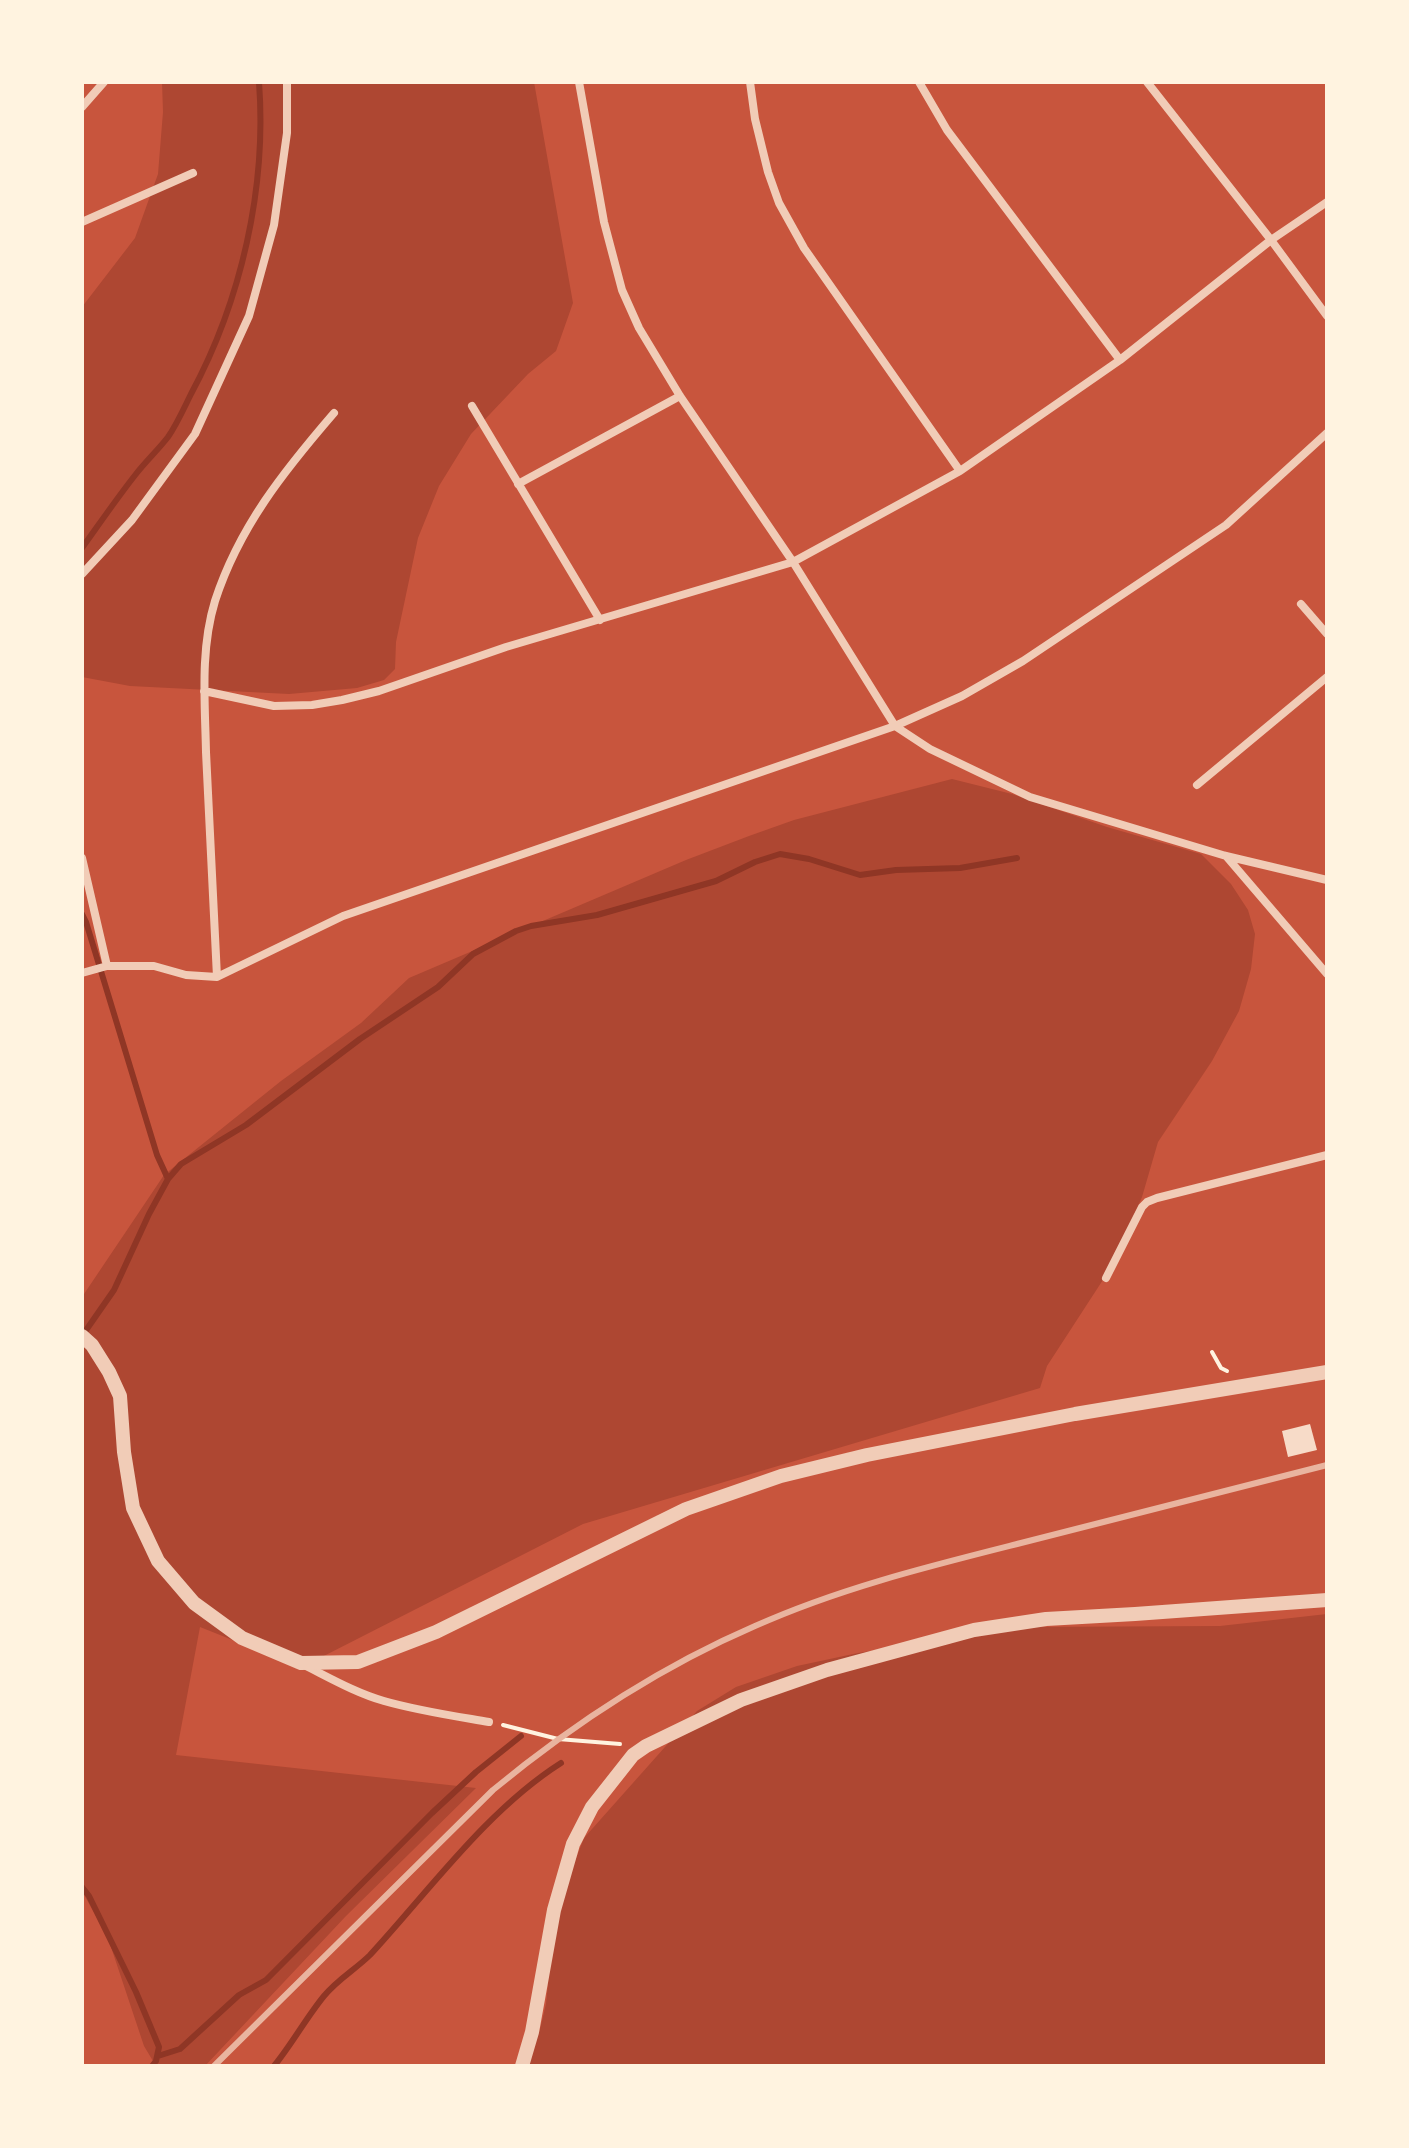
<!DOCTYPE html>
<html>
<head>
<meta charset="utf-8">
<style>
  body { margin:0 }
  #map { position:relative; width:1409px; height:2148px; overflow:hidden; background:#c8553d; font-family:"Roboto Serif",serif }
  canvas { display:block }
  .frame { position:absolute; inset:0; border:84px solid #fff3e0; pointer-events:none }
</style>
</head>
<body>
<div id="map">
<canvas width="1409" height="2148"></canvas>
<div class="frame"></div>
</div>
<script>
const context = document.querySelector('canvas').getContext('2d');
context.lineJoin = 'round';
function fillPath(path, color) {
  context.fillStyle = color;
  context.fill(path, 'evenodd');
}
function strokePath(path, color, width, dash) {
  context.strokeStyle = color;
  context.lineWidth = width;
  context.lineCap = dash ? 'butt' : 'round';
  context.setLineDash(dash || []);
  context.stroke(path);
}
fillPath(new Path2D(`
  M 162,82 L 534,82 L 573,303 L 556,351 L 528,374 L 471,434 L 439,486 L 418,538 L 396,642 L 395,669 L 384,680 L 357,688 L 289,694 L 130,686 L 82,677 L 82,307 L 135,238 L 158,174 L 163,112 Z
  M 952,779 L 1012,794 L 1107,827 L 1201,854 L 1231,884 L 1248,910 L 1255,934 L 1251,969 L 1239,1011 L 1212,1061 L 1158,1142 L 1142,1197 L 1110,1269 L 1047,1366 L 1040,1388 L 583,1524 L 312,1662 L 270,1655 L 200,1627 L 176,1755 L 476,1788 L 346,1916 L 205,2066 L 156,2066 L 144,2046 L 108,1938 L 82,1891 L 82,1297 L 164,1175 L 281,1081 L 361,1023 L 409,978 L 686,860 L 749,836 L 794,820 Z
  M 1327,1614 L 1327,2066 L 528,2066 L 540,2029 L 546,2004 L 551,1953 L 557,1924 L 573,1866 L 584,1838 L 697,1711 L 736,1687 L 797,1666 L 858,1653 L 1021,1627 L 1220,1626 Z`), '#ae4732');
strokePath(new Path2D(`
  M 82,548 C 100,523 117,498 136,474 C 146,461 158,450 168,437 C 177,424 184,408 191,394 C 241,301 267,188 259,82
  M 82,914 L 86,922 L 157,1155 L 168,1179
  M 82,1336 L 114,1290 L 149,1214 L 168,1179 L 181,1164 L 246,1125 L 360,1039 L 438,987 L 473,954 L 516,931 L 531,926 L 597,915 L 716,881 L 755,862 L 780,854 L 809,859 L 860,875 L 896,870 L 960,868 L 1017,858
  M 82,1887 L 89,1896 L 136,1992 L 159,2047 L 156,2061 L 152,2066
  M 158,2056 L 180,2049 L 239,1995 L 266,1980 L 432,1813 L 476,1772 L 521,1736
  M 274,2066 C 292,2044 306,2018 324,1996 C 338,1979 356,1969 370,1955 C 429,1891 487,1810 561,1763`), '#8f3625', 6);
fillPath(new Path2D(`
  M 1310,1424 L 1317,1450 L 1288,1457 L 1282,1431 Z`), '#f7dbc8');
strokePath(new Path2D(`
  M 1212,1352 L 1221,1368 L 1227,1371
  M 503,1725 L 558,1739 L 620,1744`), '#fff3e0', 4);
strokePath(new Path2D(`
  M 579,82 L 604,222 L 622,290 L 639,328 L 680,396 L 793,562 L 895,726 L 930,749 L 1030,797 L 1226,856 L 1327,880
  M 750,82 L 755,119 L 768,172 L 779,203 L 804,248 L 960,471
  M 919,82 L 947,130 L 1120,360
  M 1147,82 L 1271,240 L 1327,316
  M 82,107 L 104,82
  M 82,222 L 193,173
  M 472,406 L 600,620
  M 518,484 L 680,396
  M 82,574 L 132,520 L 195,434 L 249,316 L 274,225 L 287,133 L 287,82
  M 1301,604 L 1327,634
  M 204,691 L 274,706 L 312,705 L 342,700 L 379,691 L 506,647 L 793,562 L 960,471 L 1120,360 L 1271,240 L 1327,202
  M 1197,785 L 1327,677
  M 1226,856 L 1327,974
  M 82,858 L 107,966
  M 82,973 L 107,966 L 154,966 L 186,975 L 217,977 L 343,916 L 895,726 L 962,696 L 1023,661 L 1226,525 L 1327,433
  M 217,977 C 213,902 209,827 206,752 C 205,702 200,650 215,601 C 239,527 284,471 334,413
  M 1106,1278 L 1142,1207 L 1147,1202 L 1157,1198 L 1327,1155
  M 304,1665 C 330,1678 356,1693 384,1701 C 419,1711 454,1716 489,1722`), '#f1ccb7', 8);
strokePath(new Path2D(`
  M 82,1336 L 92,1345 L 109,1372 L 120,1396 L 124,1452 L 133,1508 L 158,1561 L 194,1603 L 242,1638 L 301,1663 L 358,1662 L 436,1632 L 686,1509 L 781,1476 L 867,1455 L 1075,1414 L 1327,1372
  M 522,2066 L 532,2032 L 554,1910 L 573,1844 L 592,1807 L 633,1755 L 646,1746 L 741,1700 L 827,1670 L 974,1630 L 1046,1619 L 1135,1614 L 1327,1600`), '#f1ccb7', 14);
strokePath(new Path2D(`
  M 214,2066 L 493,1790 C 573,1724 660,1667 755,1626 C 840,1588 930,1566 1021,1543 C 1123,1517 1225,1491 1327,1465`), '#e9b49f', 6);
</script>
</body>
</html>
